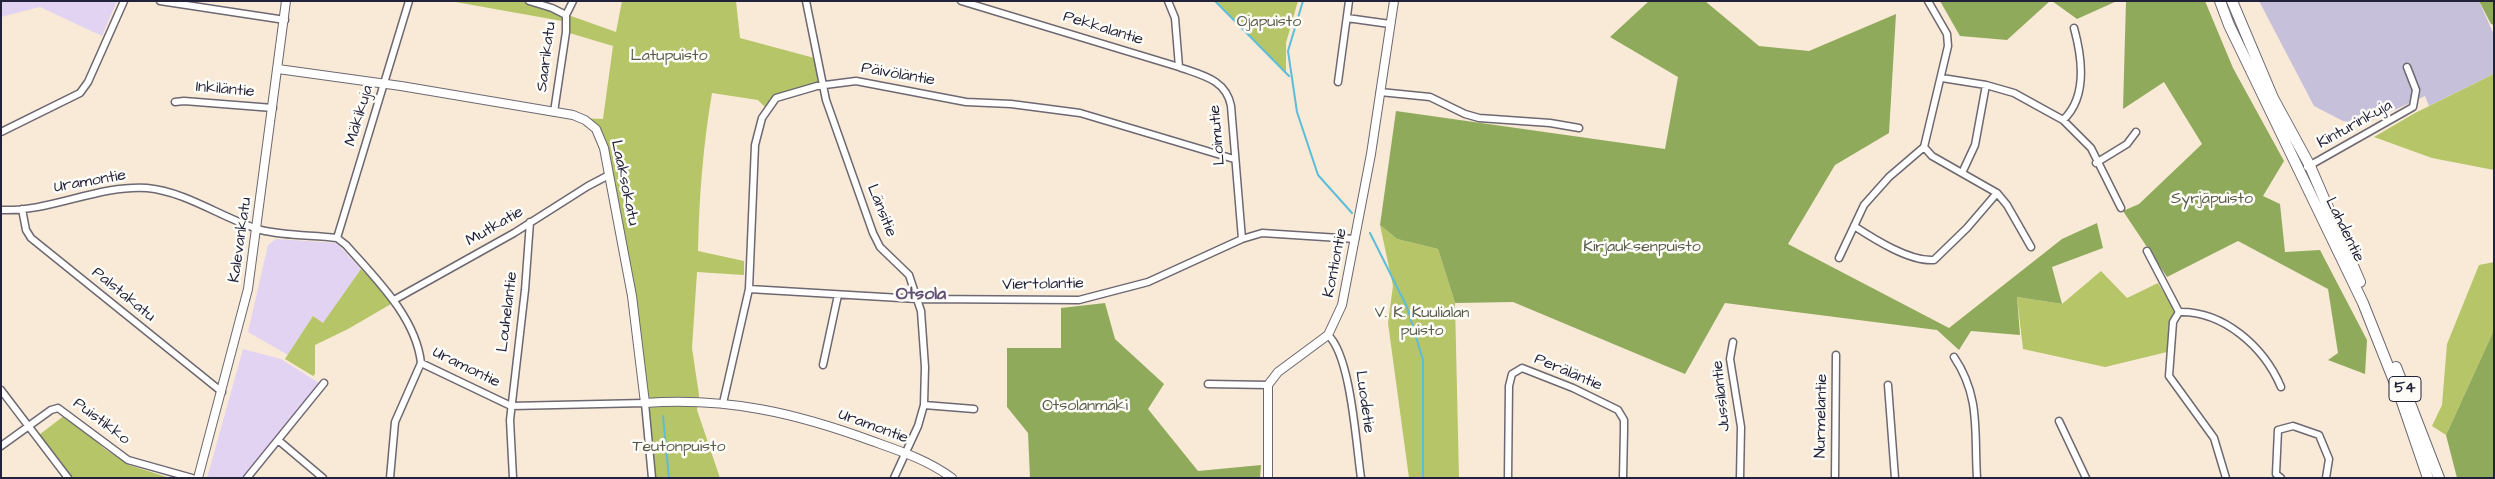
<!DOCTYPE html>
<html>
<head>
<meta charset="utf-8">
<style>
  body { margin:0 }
  #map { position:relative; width:2495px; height:479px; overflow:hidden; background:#f8ead6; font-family:"Architects Daughter",sans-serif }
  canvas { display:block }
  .frame { position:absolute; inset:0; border:2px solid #22223b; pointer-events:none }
</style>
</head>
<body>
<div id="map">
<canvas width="2495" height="479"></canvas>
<div class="frame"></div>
</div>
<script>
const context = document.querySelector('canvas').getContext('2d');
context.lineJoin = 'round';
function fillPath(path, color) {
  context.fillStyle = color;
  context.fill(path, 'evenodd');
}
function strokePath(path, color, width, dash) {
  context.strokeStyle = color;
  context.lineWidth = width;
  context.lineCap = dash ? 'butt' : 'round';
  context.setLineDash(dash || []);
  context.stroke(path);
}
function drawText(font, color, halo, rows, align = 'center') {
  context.font = font + ' "Architects Daughter",sans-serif';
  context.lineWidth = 5;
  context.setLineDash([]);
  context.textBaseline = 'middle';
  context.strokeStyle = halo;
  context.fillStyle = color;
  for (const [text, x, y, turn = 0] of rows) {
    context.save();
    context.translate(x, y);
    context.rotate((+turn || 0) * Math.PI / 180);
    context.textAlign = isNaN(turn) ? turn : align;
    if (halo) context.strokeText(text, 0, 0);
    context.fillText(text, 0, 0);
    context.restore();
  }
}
fillPath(new Path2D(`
  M 1,1 L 117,1 L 102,36 L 40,7 L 1,17 Z
  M 276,239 L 337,243 L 361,269 L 323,324 L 313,316 L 288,355 L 248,332 L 268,245 Z
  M 243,349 L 281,359 L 319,383 L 244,478 L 207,478 Z`), '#e3d3f2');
fillPath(new Path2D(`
  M 2259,1 L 2479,1 L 2494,35 L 2494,74 L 2429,106 L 2425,96 L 2364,124 L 2343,121 L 2314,106 Z`), '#c6c0da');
fillPath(new Path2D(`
  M 450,1 L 529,1 L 616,32 L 622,1 L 736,1 L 740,38 L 818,59 L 823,84 L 787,93 L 767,109 L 758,100 L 712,93 C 703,146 699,198 698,251 L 744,261 L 744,275 L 697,272 L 692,348 L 699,395 L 697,410 L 720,478 L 652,478 L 638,333 L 600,136 L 580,118 L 603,119 L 613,46 L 566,32 L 567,23 L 562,21 Z
  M 1216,1 L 1298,1 L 1286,43 L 1286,73 Z
  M 2494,74 L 2494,170 L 2432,158 L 2374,137 L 2415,113 Z
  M 1380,225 L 1397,239 L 1438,249 L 1455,303 L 1459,478 L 1409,478 L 1388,323 L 1393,286 Z
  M 2494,262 L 2494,330 L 2446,435 L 2432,426 L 2442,405 L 2447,344 L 2479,265 Z
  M 361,269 L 385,294 L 391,304 L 348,329 L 315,345 L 315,374 L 313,376 L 285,359 L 313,316 L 323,323 Z
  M 2101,271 L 2127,298 L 2158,283 L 2176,313 L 2167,352 L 2105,367 L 2023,349 L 2017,297 L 2062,304 Z
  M 65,415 L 105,449 L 129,465 L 170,478 L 70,478 L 39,435 Z`), '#b6c567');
fillPath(new Path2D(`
  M 1649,1 L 1705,1 L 1759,46 L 1809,51 L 1896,14 L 1889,133 L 1835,165 L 1788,244 L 1949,328 L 2062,239 L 2097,223 L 2103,248 L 2052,267 L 2062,304 L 2017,297 L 2020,335 L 1971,331 L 1959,350 L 1937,330 L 1725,303 L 1685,374 L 1513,302 L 1455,303 L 1438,249 L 1397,239 L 1380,225 L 1396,111 L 1665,149 L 1678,77 L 1610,37 Z
  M 1940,1 L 2050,1 L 2007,40 L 1960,36 Z
  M 2052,1 L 2117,1 L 2077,19 Z
  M 2126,1 L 2205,1 L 2233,68 L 2284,161 L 2263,196 L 2280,204 L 2285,252 L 2320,250 L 2367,340 L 2365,374 L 2328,360 L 2338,353 L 2328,289 L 2238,241 L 2167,277 L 2123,211 L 2139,204 L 2202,144 L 2164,82 L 2123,109 Z
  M 2479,1 L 2494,1 L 2494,25 L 2491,24 Z
  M 1105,303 L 1115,339 L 1164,384 L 1148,409 L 1198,471 L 1261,465 L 1260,478 L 1030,478 L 1028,433 L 1007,407 L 1007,348 L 1061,348 L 1061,308 Z
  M 2494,330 L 2494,478 L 2457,478 L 2446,435 Z`), '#90aa5c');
strokePath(new Path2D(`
  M 1215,1 L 1289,76
  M 1303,1 L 1288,51 L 1297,112 L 1318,175 L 1352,213
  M 1370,233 L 1407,307 L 1423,360 L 1423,478
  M 663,416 L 669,478`), '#5cbdda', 2);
const minor = new Path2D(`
  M 160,1 L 285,20
  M 529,1 L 552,8 L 566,15 L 566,32 L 554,112
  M 806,1 L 826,100 L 873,233 L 880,247 L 909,275 L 921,311 L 925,367 L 924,405 L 918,426 L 894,478
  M 961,1 L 1179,67 C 1201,75 1226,79 1231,106 L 1242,239
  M 1168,1 L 1175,18 L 1179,67
  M 1928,1 L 1947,34 L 1948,46 L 1924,147 L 1932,156 L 1997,193 L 2007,205 L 2031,247
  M 566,15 L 573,1
  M 1347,18 L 1390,24
  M 1942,78 L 1986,85 L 2014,93 L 2063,120 L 2091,148 L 2121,208
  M 1338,82 L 1349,1
  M 1380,92 L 1430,97 L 1465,114 L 1479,118 L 1550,123 L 1579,128
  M 175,102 L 184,101 L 273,108
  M 2063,120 C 2088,97 2082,57 2074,28
  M 1,132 L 80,93 L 88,82 L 124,1
  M 2096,163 L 2127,144 L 2136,132
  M 2307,167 L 2413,107 L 2416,90 L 2407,67
  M 1962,173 L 1975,145 L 1986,85
  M 22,209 L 26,230 L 31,238 L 222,392
  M 1,210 C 51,212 97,185 147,188 C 188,192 223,219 261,230 C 286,236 312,235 337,238 L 346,245 C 375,278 416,317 421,363
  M 1854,226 C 1874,239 1910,262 1934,260 L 1967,228 L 1997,193
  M 337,238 L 409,1
  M 2147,251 L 2179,312
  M 1839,258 L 1864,205 L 1889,177 L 1924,147
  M 749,289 L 917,299 L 1079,300 L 1148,282 L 1242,239 L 1262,233 L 1355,239
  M 394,300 L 514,233 L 588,186 L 609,175
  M 2179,312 L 2173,322 L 2169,376 L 2214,438 L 2226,478
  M 2179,312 C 2224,311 2264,347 2281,387
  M 1328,335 C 1351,356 1356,444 1361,478
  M 1733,342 L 1730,359 L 1741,427 L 1740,478
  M 1954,357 C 1981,397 1974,432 1977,478
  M 421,363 L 511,406 L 645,403 L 652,478
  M 823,365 L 838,295
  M 1208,384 L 1268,385
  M 1888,385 L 1895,478
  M 1,390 L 68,478
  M 723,403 L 749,289 L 755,145 L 762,118 L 776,98 L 817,86 L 856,81 L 966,102 L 1011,104 L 1080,113 L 1234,159
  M 924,405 L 974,409
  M 2059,421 L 2086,478
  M 278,440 L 323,478
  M 1,446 L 51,410 L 58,408 L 128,460 L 192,478
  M 247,478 L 324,383
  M 390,478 L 395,422 L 421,363
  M 513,478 L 510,420 L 525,290 L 530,222
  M 1508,478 L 1509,386 L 1512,374 L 1522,368 L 1573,388 L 1618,410 L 1624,420 L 1624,430 L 1623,478
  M 1835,478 L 1836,355
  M 2281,478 L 2276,474 L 2278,430 L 2293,426 L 2319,435 L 2329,459 L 2326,478`);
const tertiary = new Path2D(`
  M 278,69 L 401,86 L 573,115 L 585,120 L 596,129 L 604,148 L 632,296 L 645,403 C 727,397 796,413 872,441 C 900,451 928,460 952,478
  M 198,478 L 248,289 L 286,1
  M 1268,478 L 1268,385 L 1278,372 L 1328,335 L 1342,305 L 1371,154 L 1394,1`);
const primary = new Path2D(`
  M 2220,1 L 2229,25 L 2363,303 L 2400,396 L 2428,478
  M 2232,1 L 2273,98 L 2310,166 L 2360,282
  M 2396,367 L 2439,478`);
strokePath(minor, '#6d6871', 9);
strokePath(tertiary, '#6d6871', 10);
strokePath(primary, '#6d6871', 12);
strokePath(minor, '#fff', 6);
strokePath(tertiary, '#fff', 8);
strokePath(primary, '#fff', 10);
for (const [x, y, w] of [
  [2405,389,32]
]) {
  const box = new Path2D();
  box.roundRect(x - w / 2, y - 12.5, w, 25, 4);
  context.fillStyle = '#fdfcf7';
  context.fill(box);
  strokePath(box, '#22223b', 1);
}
drawText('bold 15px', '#22223b', null, [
  ["54",2405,389]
]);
drawText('16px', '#565b4a', '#fdfcf7', [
  ["Ojapuisto",1269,23],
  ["Latupuisto",669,57],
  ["Syrjäpuisto",2212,200],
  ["Kirjauksenpuisto",1642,248],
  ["V. K. Kuulialan",1422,314],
  ["puisto",1422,332],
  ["Otsolanmäki",1085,407],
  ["Teutonpuisto",679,448]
]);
drawText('16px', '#22223b', '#fdfcf7', [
  ["Pekkalantie",1103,29,17],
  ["Saarikatu",547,57,-83],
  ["Päivöläntie",898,75,10],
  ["Inkiläntie",225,90,5],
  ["Mäkikuja",360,116,-73],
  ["Kinturinkuja",2355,125,-29],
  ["Loimutie",1218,135,-95],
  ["Uramontie",90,182,-10],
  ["Laaksokatu",624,183,78],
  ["Länsitie",881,211,68],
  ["Mutkatie",495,227,-30],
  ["Lahdentie",2344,230,64],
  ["Kalevankatu",241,240,-82],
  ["Kontiontie",1336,263,-79],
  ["Viertolantie",1043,285,-1],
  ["Palstakatu",123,295,39],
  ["Louhelantie",508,312,-83],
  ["Uramontie",466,368,26],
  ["Peräläntie",1568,373,23],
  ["Jussilantie",1722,396,-96],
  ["Luodetie",1364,402,82],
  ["Nurmelantie",1822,416,-89],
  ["Puistikko",101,422,37],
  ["Uramontie",873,427,20]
]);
drawText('bold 18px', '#615275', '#fdfcf7', [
  ["Otsola",921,295]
]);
</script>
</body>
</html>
